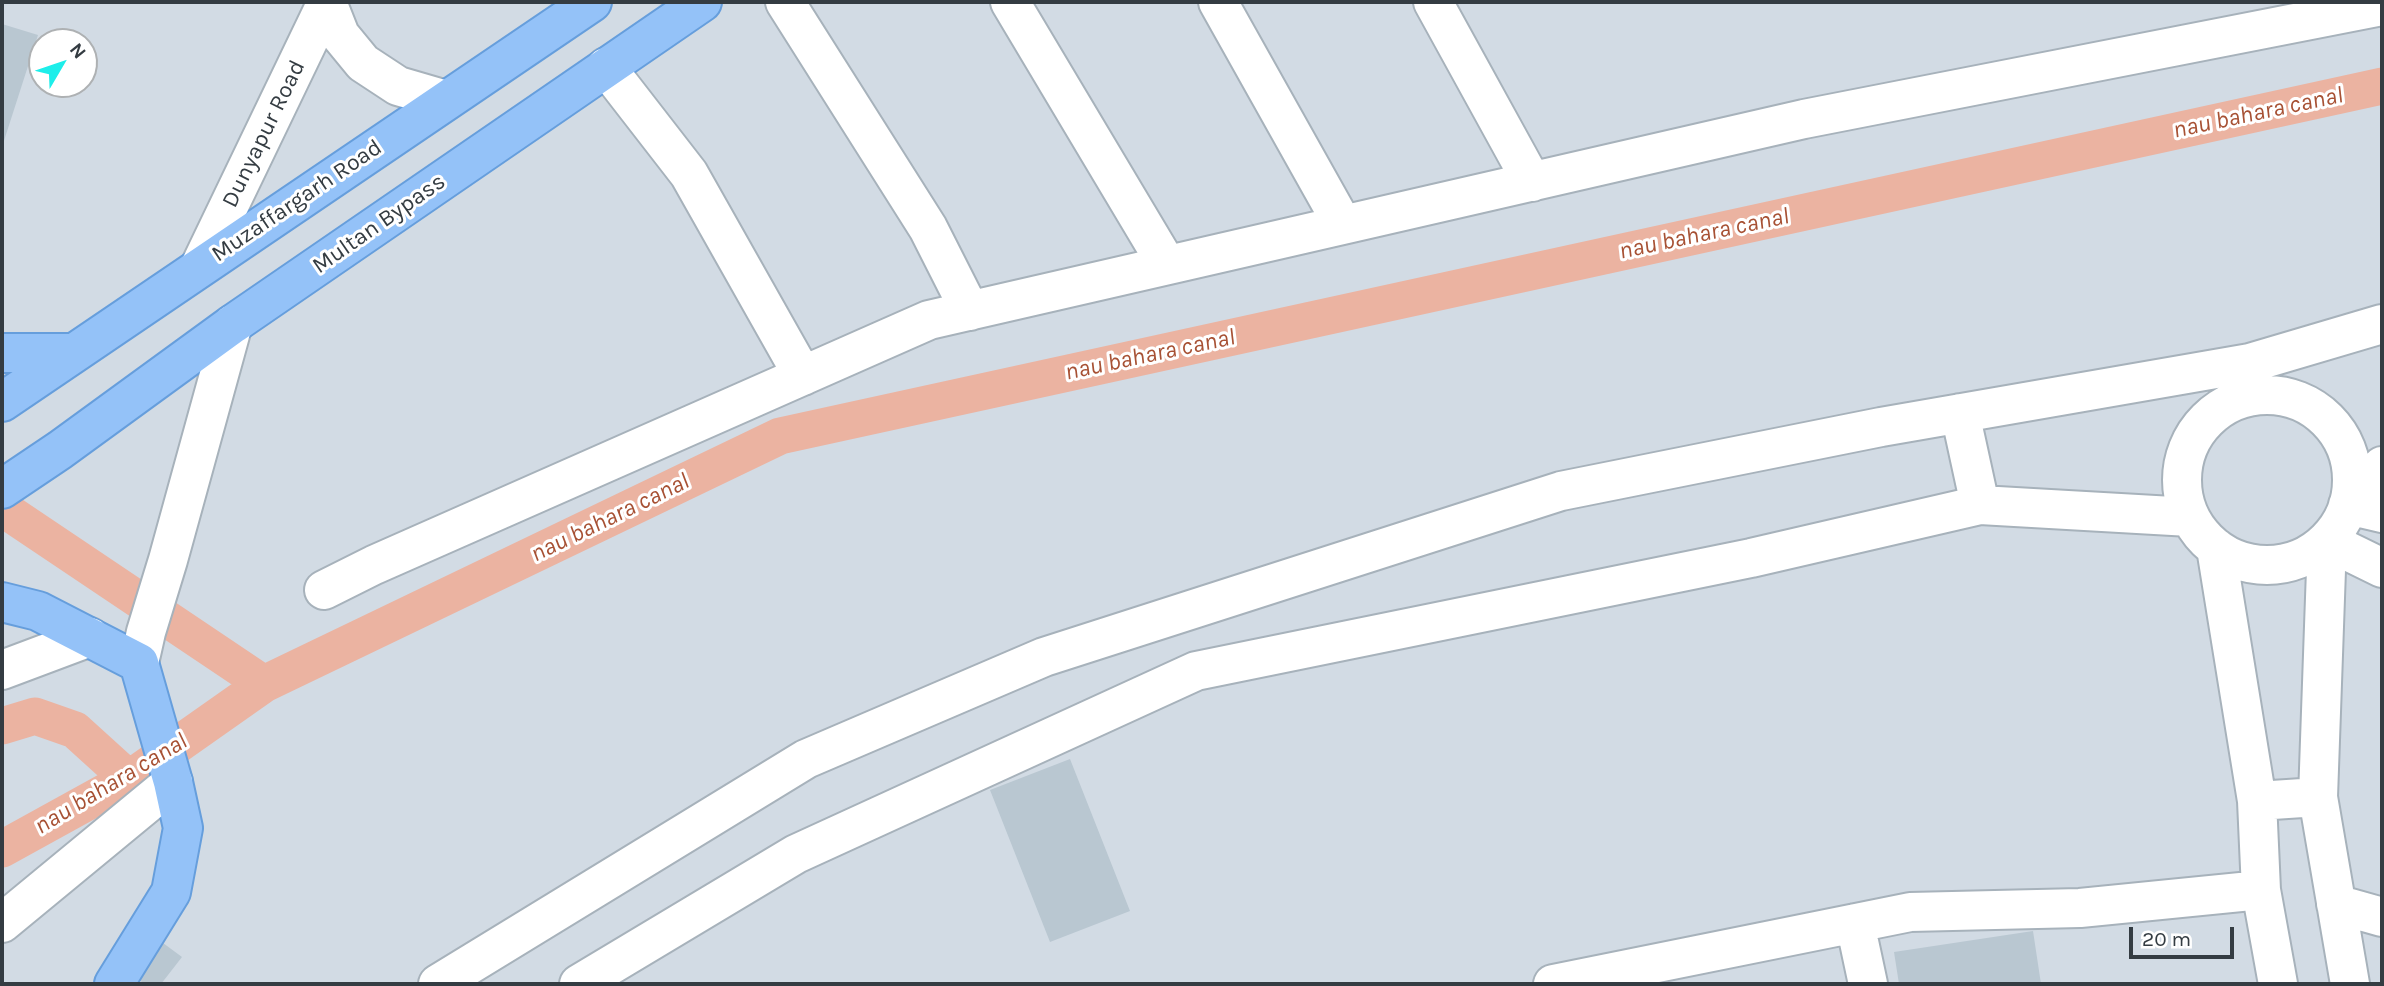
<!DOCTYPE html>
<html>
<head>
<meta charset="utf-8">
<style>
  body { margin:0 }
  #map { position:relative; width:2384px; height:986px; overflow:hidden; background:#e3eaf1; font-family:Karla,sans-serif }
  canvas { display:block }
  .frame { position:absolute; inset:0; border:4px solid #343c42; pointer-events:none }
  .north { position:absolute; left:28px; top:28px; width:70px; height:70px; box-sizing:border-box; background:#fff; border:2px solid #aeb1b3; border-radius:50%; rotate:51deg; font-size:19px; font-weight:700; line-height:28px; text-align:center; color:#343c42 }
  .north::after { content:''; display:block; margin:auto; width:24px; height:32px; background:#1deeea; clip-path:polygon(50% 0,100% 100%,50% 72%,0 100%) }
  .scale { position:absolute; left:2129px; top:927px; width:105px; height:32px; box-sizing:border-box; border:4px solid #343c42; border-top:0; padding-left:9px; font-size:21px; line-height:24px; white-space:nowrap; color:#343c42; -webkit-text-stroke:5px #fff; paint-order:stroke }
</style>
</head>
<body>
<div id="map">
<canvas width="2384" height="986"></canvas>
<div class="frame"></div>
<div class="north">N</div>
<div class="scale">20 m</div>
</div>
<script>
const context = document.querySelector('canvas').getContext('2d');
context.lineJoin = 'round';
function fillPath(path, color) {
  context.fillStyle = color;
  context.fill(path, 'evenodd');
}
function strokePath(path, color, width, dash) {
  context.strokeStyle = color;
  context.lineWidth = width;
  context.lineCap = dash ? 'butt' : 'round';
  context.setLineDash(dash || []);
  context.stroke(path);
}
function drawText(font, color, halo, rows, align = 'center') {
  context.font = font + ' Karla,sans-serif';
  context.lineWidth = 6;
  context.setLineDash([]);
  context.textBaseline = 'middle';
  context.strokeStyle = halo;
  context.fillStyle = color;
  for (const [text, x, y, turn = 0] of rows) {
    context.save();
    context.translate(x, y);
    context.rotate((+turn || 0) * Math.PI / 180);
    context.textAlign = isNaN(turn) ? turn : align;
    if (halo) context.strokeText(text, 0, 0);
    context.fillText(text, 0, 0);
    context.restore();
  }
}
fillPath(new Path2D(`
  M 2,2 L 2382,2 L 2382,984 L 2,984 ZM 42,42 L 84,42 L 84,84 L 42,84 Z`), '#d2dbe4');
strokePath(new Path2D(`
  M 2,508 L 264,684
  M 2,726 L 35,716 L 75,730 L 129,779
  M 2,849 L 129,779 L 264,684 L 780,436 L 2382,86`), '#ebb3a1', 37);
fillPath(new Path2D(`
  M 2,24 L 38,35 L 2,147 Z
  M 1070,759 L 1130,911 L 1050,942 L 990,790 Z
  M 2033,931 L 2041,984 L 1899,984 L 1894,952 Z
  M 163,943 L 182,957 L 161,984 L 145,984 L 136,978 Z`), '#b9c7d1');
const minor = new Path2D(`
  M 327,2 L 340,35 L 363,63 L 398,86 L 446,100
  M 785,2 L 928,228 L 970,311
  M 1010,2 L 1167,265
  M 1218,2 L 1343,225
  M 1433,2 L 1532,182
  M 606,67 L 689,174 L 803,376
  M 200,266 L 327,2
  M2182 480a85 85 0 1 1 170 0a85 85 0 1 1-170 0Z
  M 1960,413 L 1980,505
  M 2382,466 L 2348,505 L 2382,513
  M 2216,548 L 2257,801 L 2261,890 L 2278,984
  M 324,590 L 374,565 L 929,320 L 1804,119 L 2382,6
  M 139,663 L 146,632 L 168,560 L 233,324
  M 2,670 L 90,637
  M 2257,801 L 2318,797
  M 2336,904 L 2382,917
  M 2,923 L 173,782
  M 1855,923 L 1868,984
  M 438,984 L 806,759 L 1044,657 L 1561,491 L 1881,427 L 2250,363 L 2382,324
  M 579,984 L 796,854 L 1196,671 L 1751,558 L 1980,505 L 2190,517
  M 1553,984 L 1910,912 L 2080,908 L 2261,890
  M 2350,984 L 2318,797 L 2327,541 L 2382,568`);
const major = new Path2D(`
  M 2,353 L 74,353
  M 2,402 L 592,2
  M 2,489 L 60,450 L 233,324 L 702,2
  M 2,602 L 38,611 L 139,663 L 173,782 L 183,828 L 171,892 L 114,984`);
strokePath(minor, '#a7b2bb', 42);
strokePath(major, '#669edc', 42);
strokePath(minor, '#fff', 38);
strokePath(major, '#94c2f8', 38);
drawText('23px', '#343c42', '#fff', [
  ["Dunyapur Road",264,134,-64],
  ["Muzaffargarh Road",297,201,-34],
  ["Multan Bypass",379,224,-35]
]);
drawText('italic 24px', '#a75134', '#fff', [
  ["nau bahara canal",2258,113,-12],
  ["nau bahara canal",1704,234,-12],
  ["nau bahara canal",1150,355,-12],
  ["nau bahara canal",610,518,-26],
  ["nau bahara canal",111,784,-31]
]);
</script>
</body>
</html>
